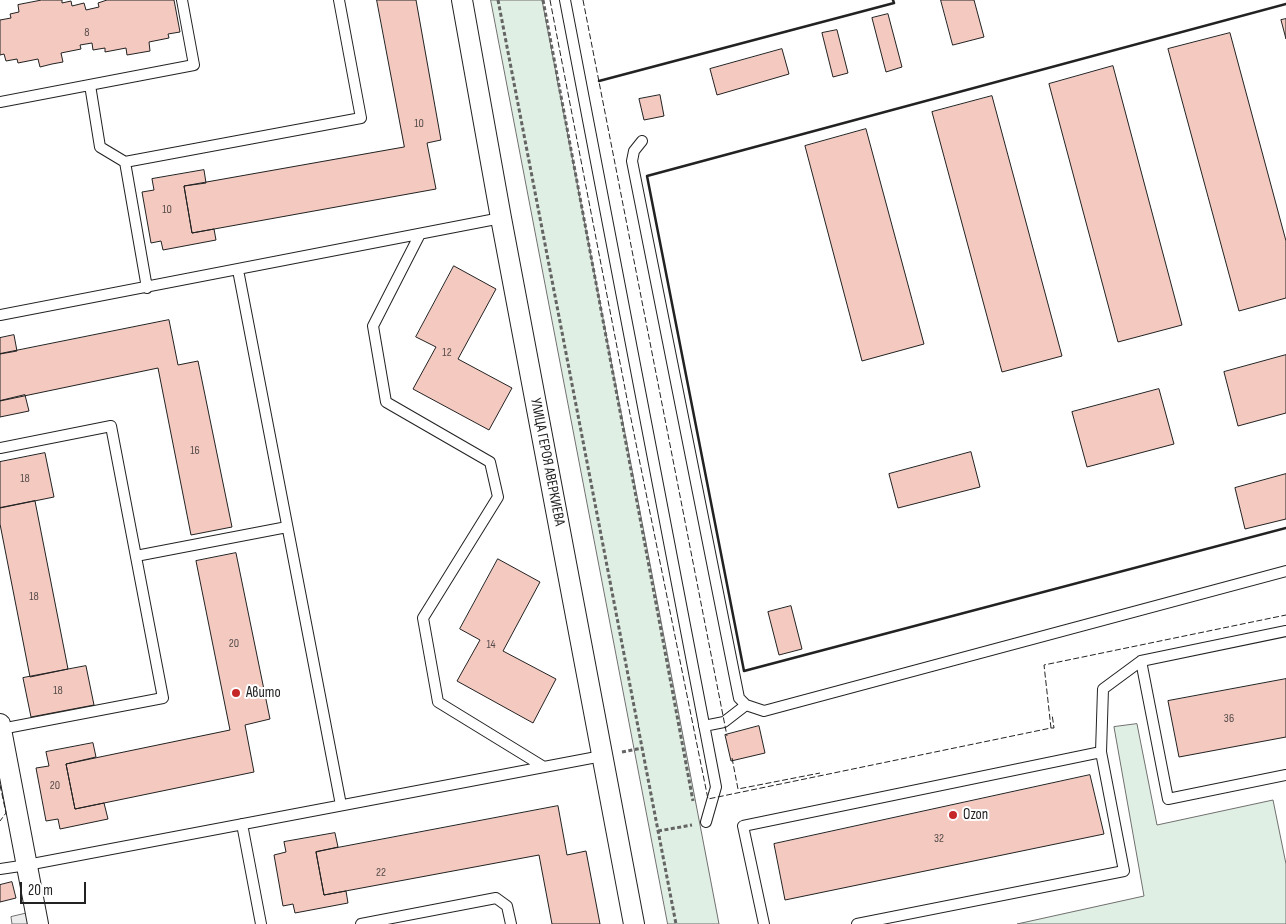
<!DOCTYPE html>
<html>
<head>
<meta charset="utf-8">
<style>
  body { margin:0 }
  #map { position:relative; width:1286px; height:924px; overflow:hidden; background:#fff; font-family:"Sofia Sans Condensed",sans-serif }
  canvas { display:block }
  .scale { position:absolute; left:20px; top:882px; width:66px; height:22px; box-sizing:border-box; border:2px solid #222; border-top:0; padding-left:6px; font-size:15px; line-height:18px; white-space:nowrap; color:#222; -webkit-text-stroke:4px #fff; paint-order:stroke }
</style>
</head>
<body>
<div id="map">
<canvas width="1286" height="924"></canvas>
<div class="scale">20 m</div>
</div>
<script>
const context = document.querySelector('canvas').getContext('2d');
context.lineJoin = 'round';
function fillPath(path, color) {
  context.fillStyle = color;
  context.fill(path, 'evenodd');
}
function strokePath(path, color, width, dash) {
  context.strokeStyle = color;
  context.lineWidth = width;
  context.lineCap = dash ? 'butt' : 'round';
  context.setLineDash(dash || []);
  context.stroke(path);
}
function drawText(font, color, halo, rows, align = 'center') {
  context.font = font + ' "Sofia Sans Condensed",sans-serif';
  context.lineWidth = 4;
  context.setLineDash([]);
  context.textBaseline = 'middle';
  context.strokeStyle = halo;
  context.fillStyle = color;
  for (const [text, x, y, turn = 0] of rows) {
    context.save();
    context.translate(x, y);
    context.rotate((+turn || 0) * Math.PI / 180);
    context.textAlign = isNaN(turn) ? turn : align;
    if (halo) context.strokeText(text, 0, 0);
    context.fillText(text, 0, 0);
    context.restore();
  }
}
const green = new Path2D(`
  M 491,0 L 542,0 L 719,924 L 668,924 Z
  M 1137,724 L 1157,825 L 1273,800 L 1286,864 L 1286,924 L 1017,924 L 1144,896 L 1114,727 Z`);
fillPath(green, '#e0efe3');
strokePath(green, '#6f6f6f', 1);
const parking = new Path2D(`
  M 28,913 L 30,924 L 12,924 L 11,917 Z`);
fillPath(parking, '#ededed');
strokePath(parking, '#6f6f6f', 1);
const building = new Path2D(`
  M 42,0 L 62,0 L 62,3 L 71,1 L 72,6 L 84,3 L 86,10 L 99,7 L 98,3 L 107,0 L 174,0 L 180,32 L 168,34 L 169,38 L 149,42 L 150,51 L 127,55 L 126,48 L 105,52 L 105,48 L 93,50 L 92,43 L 80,45 L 81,49 L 61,53 L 63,62 L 52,64 L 40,67 L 38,59 L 18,63 L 17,59 L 6,61 L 4,54 L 0,55 L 0,20 L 11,18 L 10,14 L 19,12 L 18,5 Z
  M 377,0 L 416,0 L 441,140 L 427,143 L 436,189 L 192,233 L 184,186 L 404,147 Z
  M 941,0 L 974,0 L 984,37 L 953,45 Z
  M 888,14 L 902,67 L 886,72 L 872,18 Z
  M 1286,19 L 1286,39 L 1281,20 Z
  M 837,30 L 848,73 L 833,77 L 822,33 Z
  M 1230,33 L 1286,241 L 1286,298 L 1239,311 L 1168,49 Z
  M 782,49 L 789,74 L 717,95 L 710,69 Z
  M 1113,66 L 1182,325 L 1118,342 L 1049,84 Z
  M 660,95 L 664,116 L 644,120 L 639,99 Z
  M 992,96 L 1062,356 L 1002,372 L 932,112 Z
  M 866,129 L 924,344 L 862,361 L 805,146 Z
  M 204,170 L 206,183 L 184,186 L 192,233 L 214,229 L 216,240 L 163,250 L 161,241 L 151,243 L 142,192 L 154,190 L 152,179 Z
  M 454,266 L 496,289 L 458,359 L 512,388 L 489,430 L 413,389 L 436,347 L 416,337 Z
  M 169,320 L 178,365 L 198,361 L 232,527 L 191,535 L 158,368 L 0,401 L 0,354 Z
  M 14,335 L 17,351 L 0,354 L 0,338 Z
  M 1286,355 L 1286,413 L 1238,426 L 1224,372 Z
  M 1159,389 L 1174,444 L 1087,467 L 1072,412 Z
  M 25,395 L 29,411 L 0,417 L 0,401 Z
  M 971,452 L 980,487 L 898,508 L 889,474 Z
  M 45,453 L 54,497 L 0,508 L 0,462 Z
  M 1286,474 L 1286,519 L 1245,529 L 1235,488 Z
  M 35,501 L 68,669 L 30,677 L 0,524 L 0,508 Z
  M 236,553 L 270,719 L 245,725 L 254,772 L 75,809 L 66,764 L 230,730 L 196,561 Z
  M 498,559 L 540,582 L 503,651 L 556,679 L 533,723 L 457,681 L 480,640 L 460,629 Z
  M 791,606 L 802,649 L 779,655 L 768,612 Z
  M 86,666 L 94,705 L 31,717 L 23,678 Z
  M 1286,679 L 1286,737 L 1179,757 L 1168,701 Z
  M 759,726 L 765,753 L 731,761 L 725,735 Z
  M 93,743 L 96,757 L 66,764 L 75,809 L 104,803 L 108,819 L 60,829 L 58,819 L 46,821 L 36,768 L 49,766 L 46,752 Z
  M 1090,775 L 1104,834 L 785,900 L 774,844 Z
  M 558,806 L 567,855 L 586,851 L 600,924 L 552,924 L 539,855 L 324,895 L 316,852 Z
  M 335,833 L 338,847 L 316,852 L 324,895 L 346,891 L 348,903 L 295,913 L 293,904 L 283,906 L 274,855 L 286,852 L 284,842 Z
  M 12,882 L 16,898 L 0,902 L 0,885 Z`);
fillPath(building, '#f3c9c0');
strokePath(building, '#222', 1);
const lane = new Path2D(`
  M 565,0 L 716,787 L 706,822
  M 90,85 L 100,147 L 125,162
  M 0,102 L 194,65 L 182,0
  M 642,141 L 634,151 L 632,161 L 739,698 L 746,705 L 764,711 L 1286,571
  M 420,234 L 373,326 L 386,402 L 490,462 L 498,497 L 423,618 L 438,702 L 544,767
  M 238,270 L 341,805
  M 147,288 L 125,162 L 361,118 L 339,0
  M 0,315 L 501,218
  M 0,448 L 111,426 L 163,698 L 1,729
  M 136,556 L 287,527
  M 1141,661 L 1168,799 L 1286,775
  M 704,726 L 724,722 L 746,705
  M 242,824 L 261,924
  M 0,869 L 27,865 L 602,756
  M 361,924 L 496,898 L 507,906 L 511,924
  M 764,924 L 743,826 L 1101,752
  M 857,924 L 1124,871 L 1101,752 L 1103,689 L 1141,661 L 1286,631`);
const street = new Path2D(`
  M 462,0 L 501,218 L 634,924
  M 0,724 L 38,924`);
strokePath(lane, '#222', 12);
strokePath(street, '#222', 22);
strokePath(new Path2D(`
  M 498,0 L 676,924
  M 543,0 L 693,801
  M 622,752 L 642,748
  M 658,831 L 692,825`), '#646464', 3, [4, 2.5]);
strokePath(lane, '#fff', 10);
strokePath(street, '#fff', 20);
strokePath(new Path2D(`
  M 550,0 L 628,404 L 708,799 L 1051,728 L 1044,665 L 1286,615
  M 583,0 L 727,736
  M 1051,728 L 1054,728 L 1052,714
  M 732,758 L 738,789 L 820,773
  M 0,785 L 6,813 L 0,821`), '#222', 1, [6, 2.5]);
strokePath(new Path2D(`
  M 1286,4 L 647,176 L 744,671 L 1286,528
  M 599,81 L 894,3 L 893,0`), '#222', 2.5);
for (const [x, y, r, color] of [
  [236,693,5,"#c62828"],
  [953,815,5,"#c62828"]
]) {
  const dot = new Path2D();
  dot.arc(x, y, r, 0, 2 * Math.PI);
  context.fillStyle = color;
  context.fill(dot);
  strokePath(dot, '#fff', 2);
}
drawText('12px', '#564c4a', null, [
  ["8",87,33],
  ["10",419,124],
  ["10",167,210],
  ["12",447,353],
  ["16",195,451],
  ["18",25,479],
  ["18",34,597],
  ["20",234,644],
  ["14",491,645],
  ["18",58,691],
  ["36",1229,719],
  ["20",55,786],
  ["32",939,839],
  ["22",381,873]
]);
drawText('15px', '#222', '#fff', [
  ["УЛИЦА ГЕРОЯ АВЕРКИЕВА",547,462,79]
]);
drawText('15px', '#222', '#fff', [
  ["Авито",246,693],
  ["Ozon",963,815]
], 'left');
</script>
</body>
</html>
